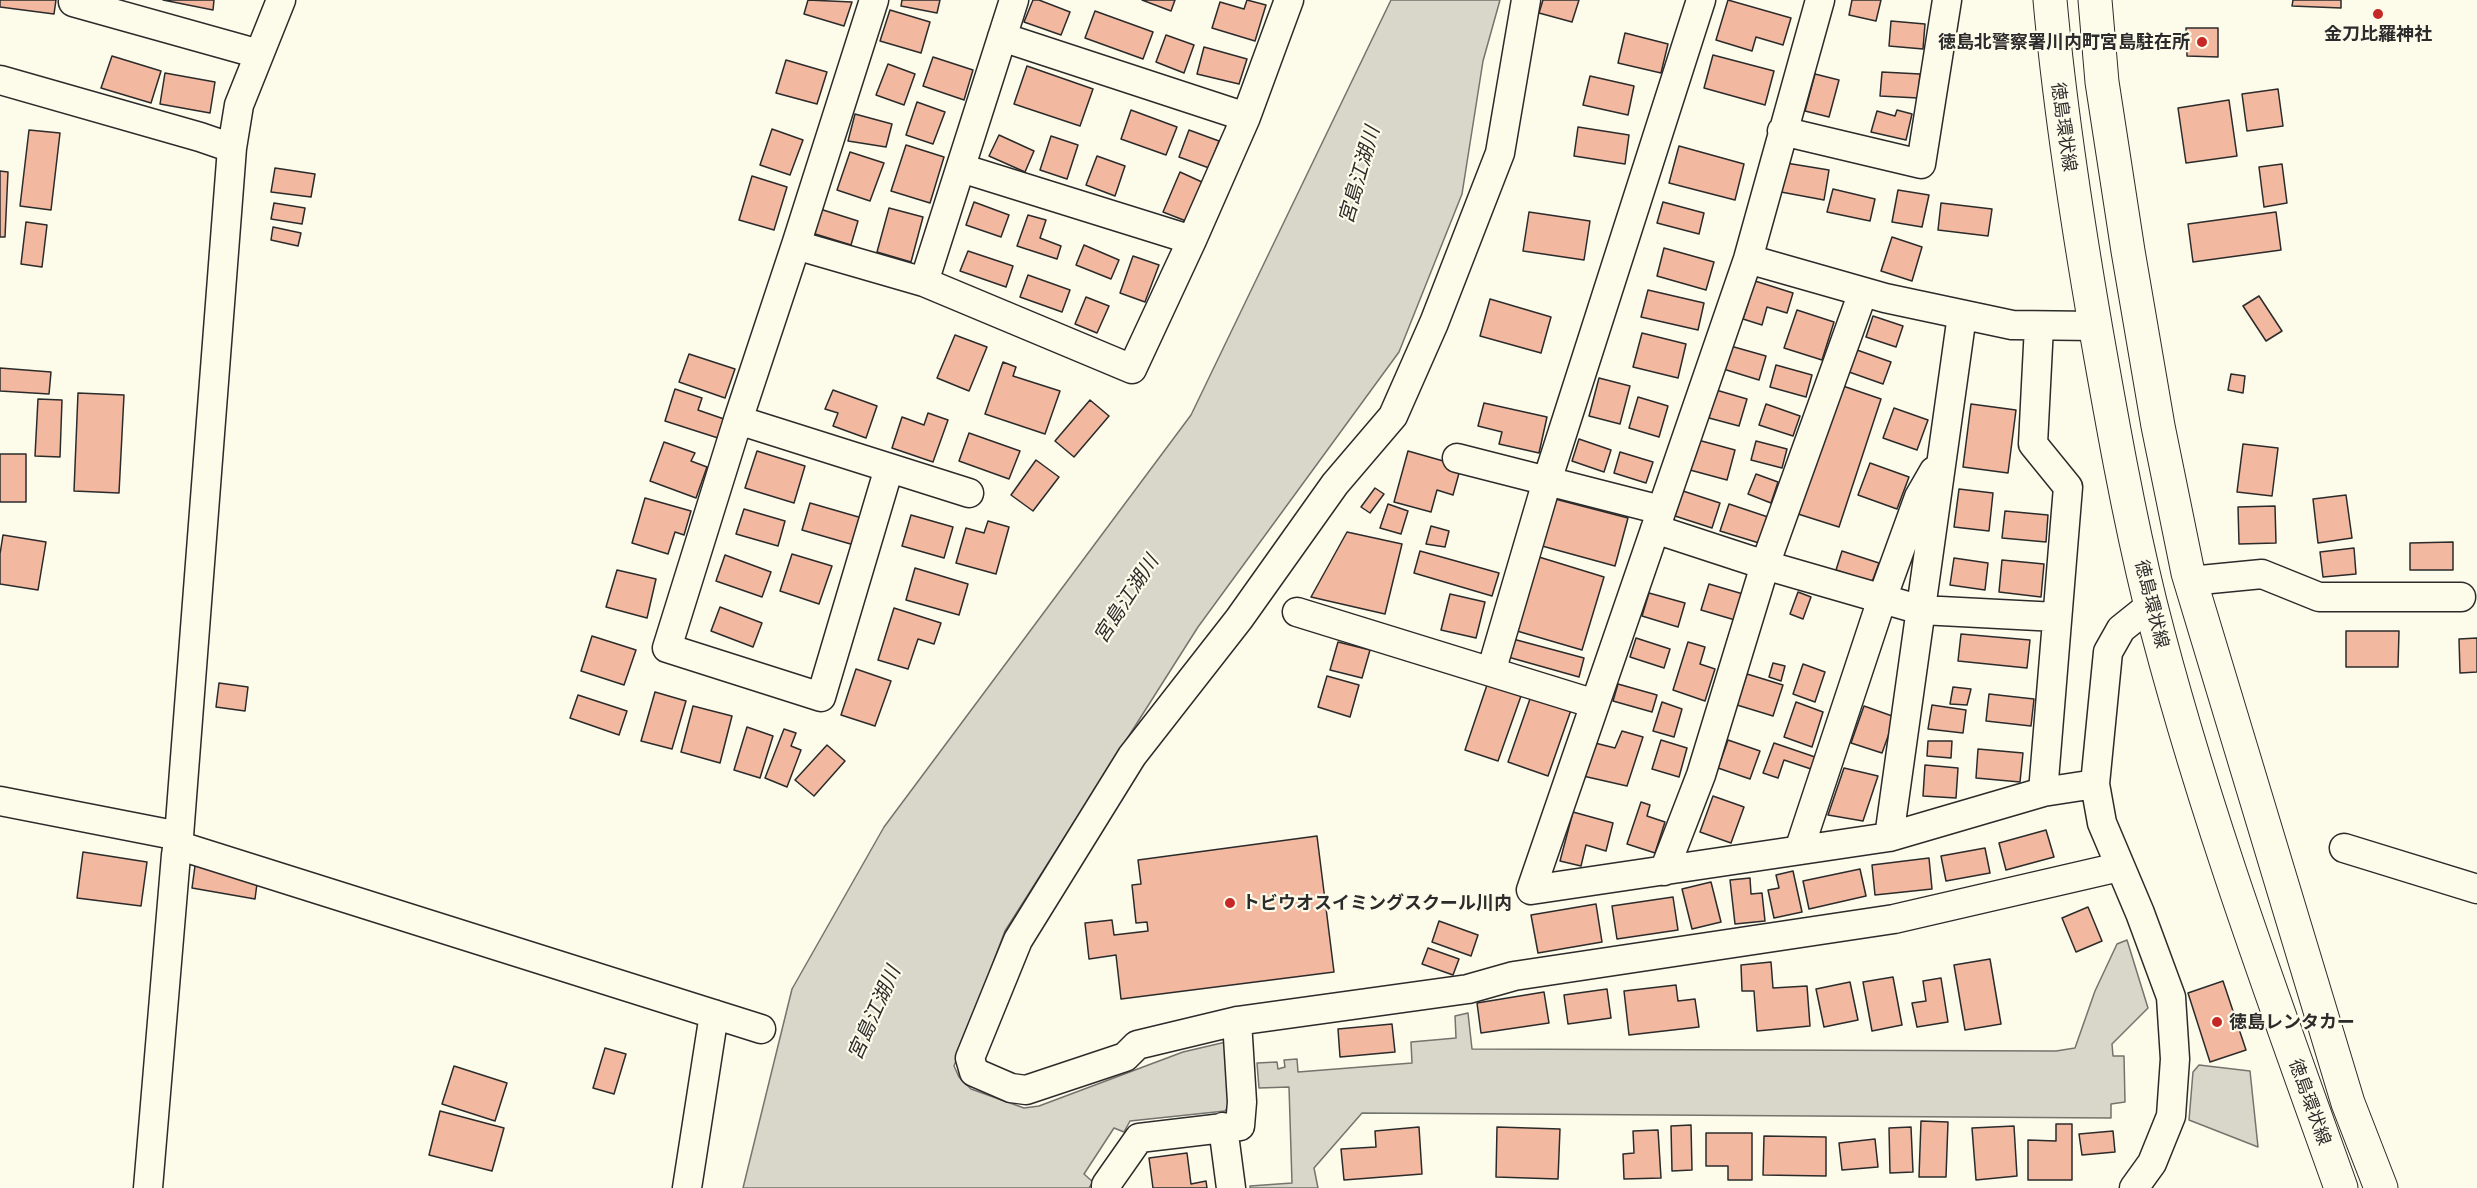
<!DOCTYPE html>
<html>
<head>
<meta charset="utf-8">
<style>
  body { margin:0 }
  canvas { display:block; background:#fdfbea }
</style>
</head>
<body>
<canvas width="2477" height="1188"></canvas>
<script>
const context = document.querySelector('canvas').getContext('2d');
context.lineJoin = 'round';
function fillPath(path, color) {
  context.fillStyle = color;
  context.fill(path, 'evenodd');
}
function strokePath(path, color, width, dash) {
  context.strokeStyle = color;
  context.lineWidth = width;
  context.lineCap = dash ? 'butt' : 'round';
  context.setLineDash(dash || []);
  context.stroke(path);
}
function drawText(font, color, halo, rows, align = 'center') {
  context.font = font + ' Barlow,"Noto Sans JP",sans-serif';
  context.lineWidth = 4.5;
  context.setLineDash([]);
  context.textBaseline = 'middle';
  context.strokeStyle = halo;
  context.fillStyle = color;
  for (const [text, x, y, turn = 0] of rows) {
    context.save();
    context.translate(x, y);
    context.rotate((+turn || 0) * Math.PI / 180);
    context.textAlign = isNaN(turn) ? turn : align;
    if (halo) context.strokeText(text, 0, 0);
    context.fillText(text, 0, 0);
    context.restore();
  }
}
const water = new Path2D(`
  M 1391,0 L 1500,0 L 1483,61 L 1462,194 L 1399,352 L 1198,627 L 1005,931 L 954,1066 L 959,1077 L 971,1089 L 1024,1108 L 1039,1106 L 1183,1052 L 1230,1041 L 1232,1102 L 1225,1111 L 1130,1121 L 1124,1132 L 1114,1128 L 1084,1174 L 1093,1182 L 1089,1188 L 743,1188 L 792,989 L 884,827 L 1191,415 Z
  M 2127,940 L 2148,1008 L 2112,1044 L 2113,1056 L 2124,1056 L 2125,1102 L 2111,1104 L 2111,1118 L 1362,1113 L 1314,1168 L 1318,1188 L 1250,1188 L 1250,1186 L 1292,1183 L 1289,1087 L 1259,1088 L 1257,1063 L 1277,1062 L 1278,1069 L 1285,1067 L 1284,1060 L 1297,1059 L 1298,1072 L 1412,1063 L 1411,1042 L 1456,1038 L 1455,1016 L 1468,1013 L 1472,1049 L 2056,1051 L 2075,1048 L 2095,991 L 2117,944 Z
  M 2199,1065 L 2250,1071 L 2258,1147 L 2189,1120 L 2193,1072 Z`);
fillPath(water, '#d8d7c9');
strokePath(water, '#74746e', 1.5);
const building = new Path2D(`
  M 0,0 L 56,0 L 54,14 L 0,7 Z
  M 163,0 L 214,0 L 213,10 Z
  M 808,0 L 852,2 L 844,26 L 804,14 Z
  M 902,0 L 940,0 L 937,13 L 901,6 Z
  M 1033,0 L 1039,0 L 1070,12 L 1061,35 L 1024,22 Z
  M 1142,0 L 1175,0 L 1171,11 Z
  M 1247,0 L 1266,5 L 1255,41 L 1212,28 L 1220,2 L 1244,9 Z
  M 1543,0 L 1579,0 L 1572,22 L 1539,13 Z
  M 1728,0 L 1791,18 L 1783,45 L 1756,37 L 1752,51 L 1716,40 Z
  M 1852,0 L 1881,0 L 1876,21 L 1849,15 Z
  M 2293,0 L 2341,0 L 2341,8 L 2292,6 Z
  M 890,10 L 930,22 L 921,53 L 880,41 Z
  M 1095,11 L 1153,32 L 1143,59 L 1085,38 Z
  M 1891,21 L 1925,24 L 1923,49 L 1889,46 Z
  M 2186,28 L 2218,28 L 2218,57 L 2187,56 Z
  M 1625,33 L 1668,44 L 1661,73 L 1618,63 Z
  M 1166,35 L 1194,45 L 1184,73 L 1156,62 Z
  M 1204,47 L 1247,59 L 1239,84 L 1197,74 Z
  M 1713,55 L 1774,71 L 1765,105 L 1704,88 Z
  M 112,56 L 161,71 L 151,103 L 101,88 Z
  M 933,57 L 973,70 L 964,100 L 923,86 Z
  M 786,60 L 827,72 L 817,104 L 776,93 Z
  M 888,64 L 915,74 L 904,105 L 876,95 Z
  M 1027,66 L 1093,89 L 1080,126 L 1014,104 Z
  M 1882,72 L 1920,74 L 1918,98 L 1880,96 Z
  M 165,73 L 215,82 L 210,113 L 160,104 Z
  M 1815,74 L 1839,80 L 1829,117 L 1805,111 Z
  M 1590,76 L 1634,86 L 1628,115 L 1583,105 Z
  M 2278,89 L 2283,126 L 2247,131 L 2242,94 Z
  M 2229,100 L 2237,156 L 2186,163 L 2178,108 Z
  M 917,102 L 945,112 L 933,144 L 906,135 Z
  M 1131,110 L 1177,127 L 1166,155 L 1121,139 Z
  M 1897,110 L 1912,114 L 1906,140 L 1871,132 L 1877,111 L 1895,116 Z
  M 855,114 L 892,124 L 886,147 L 848,141 Z
  M 1578,127 L 1629,135 L 1625,164 L 1574,156 Z
  M 772,129 L 803,140 L 790,175 L 760,165 Z
  M 29,130 L 60,133 L 51,210 L 20,206 Z
  M 1189,130 L 1219,141 L 1209,168 L 1179,157 Z
  M 999,135 L 1034,151 L 1025,172 L 989,156 Z
  M 1051,136 L 1078,145 L 1067,179 L 1040,170 Z
  M 906,145 L 944,157 L 930,203 L 891,191 Z
  M 1679,146 L 1744,164 L 1735,200 L 1669,183 Z
  M 850,152 L 884,163 L 870,201 L 837,190 Z
  M 1097,156 L 1125,166 L 1115,196 L 1086,185 Z
  M 1786,163 L 1829,170 L 1824,200 L 1781,192 Z
  M 2282,164 L 2287,203 L 2264,207 L 2259,167 Z
  M 275,168 L 315,174 L 311,197 L 271,192 Z
  M 0,171 L 8,172 L 5,237 L 0,237 Z
  M 1180,172 L 1202,182 L 1186,221 L 1163,212 Z
  M 752,176 L 787,187 L 774,230 L 739,220 Z
  M 1833,189 L 1875,199 L 1870,221 L 1827,212 Z
  M 1898,190 L 1929,195 L 1922,227 L 1892,222 Z
  M 974,202 L 1009,215 L 1001,237 L 966,225 Z
  M 1663,202 L 1704,213 L 1699,234 L 1657,223 Z
  M 274,203 L 305,208 L 302,224 L 271,219 Z
  M 1941,203 L 1992,209 L 1988,236 L 1938,230 Z
  M 889,208 L 923,217 L 911,262 L 877,252 Z
  M 820,209 L 858,221 L 851,245 L 812,233 Z
  M 1529,212 L 1590,221 L 1584,260 L 1523,251 Z
  M 2276,212 L 2281,250 L 2193,262 L 2188,224 Z
  M 1028,215 L 1046,220 L 1040,238 L 1061,246 L 1057,259 L 1017,246 Z
  M 26,222 L 47,225 L 42,267 L 21,264 Z
  M 273,227 L 301,233 L 298,246 L 271,240 Z
  M 1892,237 L 1922,247 L 1912,281 L 1881,271 Z
  M 1084,245 L 1119,260 L 1111,279 L 1076,265 Z
  M 1664,248 L 1714,262 L 1706,290 L 1657,276 Z
  M 968,251 L 1013,266 L 1006,287 L 960,271 Z
  M 1133,256 L 1159,265 L 1145,302 L 1120,293 Z
  M 1028,275 L 1070,290 L 1062,312 L 1020,297 Z
  M 1755,281 L 1793,293 L 1787,313 L 1767,307 L 1762,325 L 1743,319 Z
  M 1648,290 L 1704,303 L 1698,330 L 1641,317 Z
  M 2259,296 L 2282,331 L 2266,341 L 2243,306 Z
  M 1086,297 L 1109,306 L 1097,333 L 1075,324 Z
  M 1490,299 L 1551,317 L 1541,353 L 1480,336 Z
  M 1797,310 L 1834,322 L 1822,360 L 1784,348 Z
  M 1873,316 L 1903,326 L 1896,347 L 1866,337 Z
  M 1642,333 L 1686,344 L 1678,378 L 1633,367 Z
  M 955,335 L 987,347 L 969,391 L 937,378 Z
  M 1727,345 L 1766,356 L 1759,380 L 1720,368 Z
  M 1857,350 L 1891,362 L 1883,384 L 1849,372 Z
  M 689,354 L 735,369 L 725,398 L 679,382 Z
  M 1003,362 L 1016,367 L 1013,376 L 1060,391 L 1045,434 L 985,414 Z
  M 1776,365 L 1812,375 L 1806,397 L 1770,387 Z
  M 0,368 L 51,372 L 49,394 L 0,391 Z
  M 2231,374 L 2245,376 L 2243,393 L 2228,390 Z
  M 1599,378 L 1630,386 L 1620,424 L 1589,416 Z
  M 1840,385 L 1881,399 L 1839,527 L 1798,514 Z
  M 675,389 L 702,398 L 698,410 L 724,419 L 718,438 L 665,421 Z
  M 833,390 L 877,406 L 866,438 L 833,426 L 838,413 L 825,409 Z
  M 1716,390 L 1747,399 L 1739,426 L 1709,418 Z
  M 78,393 L 124,395 L 119,493 L 74,491 Z
  M 1638,397 L 1668,406 L 1659,437 L 1629,428 Z
  M 38,399 L 62,400 L 60,457 L 35,456 Z
  M 1090,400 L 1109,416 L 1074,457 L 1055,441 Z
  M 1484,403 L 1547,417 L 1539,453 L 1499,444 L 1502,432 L 1478,426 Z
  M 1766,404 L 1800,416 L 1793,436 L 1759,425 Z
  M 1971,404 L 2016,410 L 2008,473 L 1963,467 Z
  M 1894,408 L 1928,420 L 1917,450 L 1883,438 Z
  M 928,413 L 948,420 L 933,462 L 892,448 L 902,417 L 924,425 Z
  M 969,433 L 1020,451 L 1009,479 L 959,461 Z
  M 1579,439 L 1611,450 L 1604,472 L 1572,461 Z
  M 1698,440 L 1735,450 L 1727,480 L 1690,470 Z
  M 1756,441 L 1787,449 L 1782,468 L 1751,460 Z
  M 664,442 L 695,453 L 691,461 L 707,467 L 696,498 L 650,481 Z
  M 2243,444 L 2278,448 L 2272,496 L 2237,492 Z
  M 757,451 L 805,466 L 794,503 L 745,488 Z
  M 1408,451 L 1461,466 L 1453,495 L 1437,490 L 1431,512 L 1394,502 Z
  M 1620,452 L 1653,462 L 1646,483 L 1614,473 Z
  M 0,454 L 26,454 L 26,502 L 0,502 Z
  M 1036,460 L 1059,477 L 1033,511 L 1011,495 Z
  M 1870,463 L 1909,477 L 1897,509 L 1858,495 Z
  M 1756,474 L 1778,482 L 1771,503 L 1748,494 Z
  M 1375,488 L 1384,494 L 1370,513 L 1361,507 Z
  M 1959,489 L 1993,493 L 1989,531 L 1954,527 Z
  M 1683,491 L 1720,503 L 1712,528 L 1675,516 Z
  M 2346,495 L 2352,538 L 2318,543 L 2313,499 Z
  M 645,498 L 691,511 L 684,535 L 675,532 L 668,554 L 632,543 Z
  M 1555,499 L 1628,518 L 1615,566 L 1542,546 Z
  M 810,503 L 862,518 L 854,545 L 802,530 Z
  M 1388,504 L 1408,511 L 1401,534 L 1380,528 Z
  M 1729,504 L 1768,517 L 1759,543 L 1720,531 Z
  M 2275,506 L 2276,543 L 2239,544 L 2238,507 Z
  M 744,509 L 785,521 L 778,546 L 736,534 Z
  M 2005,511 L 2048,515 L 2046,542 L 2002,538 Z
  M 911,515 L 953,527 L 944,558 L 902,546 Z
  M 988,521 L 1009,527 L 996,574 L 956,563 L 966,528 L 984,533 Z
  M 1431,526 L 1449,531 L 1445,547 L 1426,544 Z
  M 1347,532 L 1402,544 L 1385,614 L 1311,597 Z
  M 3,535 L 46,542 L 38,590 L 0,584 L 0,554 Z
  M 2453,542 L 2453,570 L 2410,570 L 2410,543 Z
  M 2354,548 L 2356,574 L 2323,577 L 2320,552 Z
  M 1420,551 L 1499,573 L 1492,596 L 1414,573 Z
  M 1842,551 L 1879,563 L 1872,582 L 1836,570 Z
  M 792,554 L 832,566 L 819,604 L 780,591 Z
  M 725,555 L 771,572 L 762,597 L 716,581 Z
  M 1539,557 L 1604,577 L 1582,650 L 1517,631 Z
  M 1954,558 L 1988,563 L 1985,590 L 1950,585 Z
  M 2002,560 L 2044,564 L 2041,597 L 1999,592 Z
  M 915,568 L 968,584 L 959,615 L 906,600 Z
  M 617,570 L 656,579 L 647,618 L 606,607 Z
  M 1709,584 L 1743,594 L 1735,620 L 1701,610 Z
  M 1798,592 L 1811,597 L 1803,619 L 1790,614 Z
  M 1649,593 L 1685,603 L 1678,627 L 1642,616 Z
  M 1450,594 L 1485,602 L 1476,638 L 1441,630 Z
  M 720,607 L 762,623 L 753,647 L 711,631 Z
  M 894,608 L 941,623 L 934,644 L 918,639 L 908,669 L 878,660 Z
  M 2346,631 L 2399,631 L 2398,667 L 2346,667 Z
  M 1961,634 L 2030,640 L 2027,668 L 1958,661 Z
  M 592,636 L 636,650 L 624,685 L 581,671 Z
  M 1636,638 L 1670,649 L 1664,668 L 1630,657 Z
  M 2477,638 L 2477,672 L 2460,673 L 2459,639 Z
  M 1513,639 L 1584,658 L 1579,677 L 1508,657 Z
  M 1338,642 L 1370,650 L 1362,678 L 1330,670 Z
  M 1688,642 L 1705,647 L 1700,664 L 1715,669 L 1705,701 L 1673,690 Z
  M 1773,663 L 1785,666 L 1781,681 L 1769,677 Z
  M 1803,664 L 1825,672 L 1815,702 L 1793,694 Z
  M 856,669 L 891,681 L 875,726 L 841,715 Z
  M 1747,674 L 1783,685 L 1773,716 L 1737,705 Z
  M 1327,676 L 1359,685 L 1350,717 L 1318,707 Z
  M 219,683 L 248,687 L 245,711 L 216,707 Z
  M 1618,684 L 1657,695 L 1652,712 L 1613,701 Z
  M 1487,685 L 1521,696 L 1498,761 L 1465,750 Z
  M 1953,687 L 1971,689 L 1967,705 L 1950,704 Z
  M 655,692 L 686,701 L 672,749 L 641,741 Z
  M 1989,694 L 2034,699 L 2031,726 L 1986,721 Z
  M 578,695 L 627,711 L 619,735 L 570,718 Z
  M 1531,696 L 1571,710 L 1548,776 L 1508,762 Z
  M 1662,702 L 1682,709 L 1674,737 L 1653,731 Z
  M 1796,702 L 1823,712 L 1812,747 L 1784,737 Z
  M 1932,705 L 1966,710 L 1963,733 L 1928,729 Z
  M 693,706 L 732,716 L 720,763 L 681,752 Z
  M 1864,706 L 1895,717 L 1882,753 L 1851,743 Z
  M 747,727 L 773,736 L 760,778 L 734,770 Z
  M 784,729 L 796,733 L 791,746 L 801,750 L 787,787 L 765,778 Z
  M 1622,731 L 1643,737 L 1627,786 L 1583,776 L 1591,742 L 1615,748 Z
  M 1661,740 L 1687,748 L 1679,777 L 1652,769 Z
  M 1728,740 L 1760,751 L 1750,779 L 1718,768 Z
  M 1928,741 L 1952,741 L 1951,758 L 1927,756 Z
  M 1774,743 L 1815,757 L 1811,769 L 1784,760 L 1778,778 L 1763,773 Z
  M 827,745 L 845,761 L 814,796 L 795,780 Z
  M 1978,749 L 2023,753 L 2020,782 L 1976,778 Z
  M 1925,765 L 1958,768 L 1956,798 L 1923,796 Z
  M 1844,768 L 1878,776 L 1863,821 L 1828,815 Z
  M 1713,796 L 1744,807 L 1731,843 L 1700,832 Z
  M 1641,802 L 1650,805 L 1647,816 L 1665,822 L 1655,853 L 1627,844 Z
  M 1573,812 L 1613,823 L 1606,851 L 1586,845 L 1581,866 L 1560,861 Z
  M 2046,830 L 2054,857 L 2006,870 L 1999,843 Z
  M 1317,836 L 1334,972 L 1121,999 L 1116,955 L 1089,959 L 1085,923 L 1112,920 L 1114,935 L 1148,931 L 1147,922 L 1136,923 L 1132,885 L 1141,884 L 1138,860 Z
  M 1985,848 L 1990,873 L 1946,881 L 1941,856 Z
  M 83,852 L 147,862 L 141,906 L 77,898 Z
  M 1929,858 L 1932,889 L 1875,895 L 1872,865 Z
  M 195,866 L 258,876 L 255,899 L 192,888 Z
  M 1860,869 L 1866,896 L 1809,909 L 1803,881 Z
  M 1793,871 L 1802,912 L 1774,918 L 1768,890 L 1779,888 L 1776,875 Z
  M 1750,878 L 1751,894 L 1762,893 L 1765,921 L 1735,924 L 1730,880 Z
  M 1711,882 L 1721,922 L 1692,929 L 1682,889 Z
  M 1673,897 L 1678,930 L 1617,939 L 1612,906 Z
  M 1596,904 L 1602,942 L 1538,953 L 1531,915 Z
  M 2088,907 L 2102,941 L 2076,952 L 2062,918 Z
  M 1439,921 L 1478,935 L 1471,956 L 1432,942 Z
  M 1428,948 L 1459,959 L 1453,975 L 1422,964 Z
  M 1990,959 L 2001,1024 L 1965,1030 L 1954,965 Z
  M 1771,962 L 1773,988 L 1807,986 L 1810,1026 L 1757,1031 L 1754,991 L 1742,991 L 1741,965 Z
  M 1893,977 L 1902,1025 L 1872,1031 L 1863,982 Z
  M 1941,978 L 1948,1022 L 1917,1027 L 1912,1003 L 1926,1001 L 1923,981 Z
  M 2223,981 L 2246,1050 L 2210,1062 L 2188,993 Z
  M 1850,982 L 1858,1020 L 1824,1027 L 1816,989 Z
  M 1676,985 L 1678,1001 L 1695,999 L 1699,1027 L 1629,1035 L 1624,991 Z
  M 1607,989 L 1611,1018 L 1568,1024 L 1564,995 Z
  M 1544,992 L 1549,1023 L 1481,1033 L 1477,1003 Z
  M 1392,1024 L 1395,1052 L 1340,1057 L 1338,1029 Z
  M 605,1048 L 626,1054 L 614,1094 L 593,1088 Z
  M 454,1066 L 507,1083 L 495,1121 L 442,1104 Z
  M 440,1111 L 504,1128 L 492,1171 L 429,1155 Z
  M 1921,1121 L 1948,1122 L 1946,1177 L 1919,1177 Z
  M 2056,1124 L 2072,1124 L 2072,1180 L 2028,1180 L 2028,1140 L 2056,1141 Z
  M 1691,1125 L 1692,1170 L 1672,1171 L 1671,1126 Z
  M 2014,1126 L 2017,1176 L 1976,1180 L 1972,1128 Z
  M 1419,1127 L 1422,1174 L 1344,1180 L 1341,1149 L 1376,1147 L 1375,1131 Z
  M 1497,1127 L 1560,1129 L 1558,1179 L 1496,1177 Z
  M 1911,1127 L 1913,1172 L 1890,1173 L 1889,1128 Z
  M 1658,1130 L 1661,1178 L 1624,1179 L 1623,1154 L 1634,1153 L 1633,1131 Z
  M 2113,1131 L 2115,1152 L 2082,1155 L 2079,1134 Z
  M 1706,1133 L 1752,1133 L 1752,1180 L 1728,1180 L 1728,1166 L 1706,1166 Z
  M 1764,1136 L 1826,1137 L 1826,1176 L 1763,1175 Z
  M 1875,1139 L 1878,1167 L 1842,1170 L 1839,1143 Z
  M 1187,1153 L 1191,1184 L 1206,1181 L 1207,1188 L 1153,1188 L 1149,1158 Z`);
fillPath(building, '#f2b8a0');
strokePath(building, '#2b2b2b', 1.5);
const street = new Path2D(`
  M 874,0 L 796,245 L 924,282 L 1132,369 L 1192,240 L 1246,117 L 1289,0
  M 1526,0 L 1500,153 L 1434,323 L 1393,416 L 1335,484 L 1239,619 L 1132,756 L 1018,940 L 970,1058 L 974,1072 L 1011,1088 L 1026,1090 L 1125,1057 L 1137,1045 L 1237,1021 L 1468,989 L 1514,976 L 1894,919 L 2119,867
  M 1820,0 L 1748,259 L 1531,890 L 1889,837 L 2043,792 L 2095,784
  M 73,2 L 259,54
  M 1002,37 L 1246,117
  M 0,80 L 200,137 L 232,148 L 239,105 L 281,0
  M 1782,131 L 1921,164 L 1947,0
  M 961,168 L 1192,240
  M 796,245 L 738,420 L 969,493
  M 1748,259 L 1885,298 L 2012,325 L 2096,326
  M 924,282 L 1014,0
  M 2039,326 L 2033,444 L 2068,487 L 2043,792
  M 738,420 L 667,648 L 821,697 L 889,468
  M 1457,458 L 1661,510
  M 1655,529 L 1765,565 L 1921,610 L 2057,617
  M 2190,581 L 2262,574 L 2319,597 L 2461,597
  M 1297,612 L 1595,704
  M 1491,672 L 1547,481 L 1701,0
  M 0,801 L 179,836
  M 1889,837 L 1962,315
  M 177,845 L 761,1029
  M 2344,848 L 2477,889
  M 1799,850 L 1882,599 L 1919,497 L 1934,471
  M 1664,871 L 1701,775 L 1765,565 L 1863,292
  M 1223,1127 L 1231,1188
  M 148,1188 L 176,855 L 179,836 L 232,148
  M 687,1188 L 714,1014
  M 1106,1188 L 1106,1185 L 1139,1138 L 1240,1126 L 1242,1102 L 1237,1021
  M 2134,1188 L 2152,1163 L 2171,1116 L 2175,1059 L 2171,997 L 2140,913 L 2102,823 L 2095,784 L 2108,652 L 2121,629 L 2151,605`);
const primary = new Path2D(`
  M 2050,0 C 2060,111 2077,220 2096,330 C 2112,421 2128,512 2150,602 C 2200,801 2272,995 2341,1188
  M 2095,0 L 2102,82 L 2128,251 L 2158,426 L 2188,573 L 2348,1103 L 2381,1188`);
strokePath(street, '#2b2b2b', 31);
strokePath(primary, '#2b2b2b', 35);
strokePath(street, '#fdfbea', 28);
strokePath(primary, '#fdfbea', 33);
for (const [x, y, r, color] of [
  [2378,14,6,"#c62828"],
  [2202,42,6,"#c62828"],
  [1230,903,6,"#c62828"],
  [2217,1022,6,"#c62828"]
]) {
  const dot = new Path2D();
  dot.arc(x, y, r, 0, 2 * Math.PI);
  context.fillStyle = color;
  context.fill(dot);
  strokePath(dot, '#fdfbea', 2);
}
drawText('bold 18px', '#2b2b2b', '#fdfbea', [
  ["金刀比羅神社",2378,34,"center"],
  ["徳島北警察署川内町宮島駐在所",2190,42,"right"],
  ["トビウオスイミングスクール川内",1242,903],
  ["徳島レンタカー",2229,1022]
], 'left');
drawText('18px', '#2b2b2b', '#fdfbea', [
  ["徳島環状線",2064,127,82],
  ["徳島環状線",2152,604,76],
  ["徳島環状線",2310,1102,70]
]);
drawText('italic 20px', '#2b2b2b', '#fdfbea', [
  ["宮島江湖川",1359,175,-74],
  ["宮島江湖川",1126,599,-57],
  ["宮島江湖川",874,1013,-66]
]);
</script>
</body>
</html>
